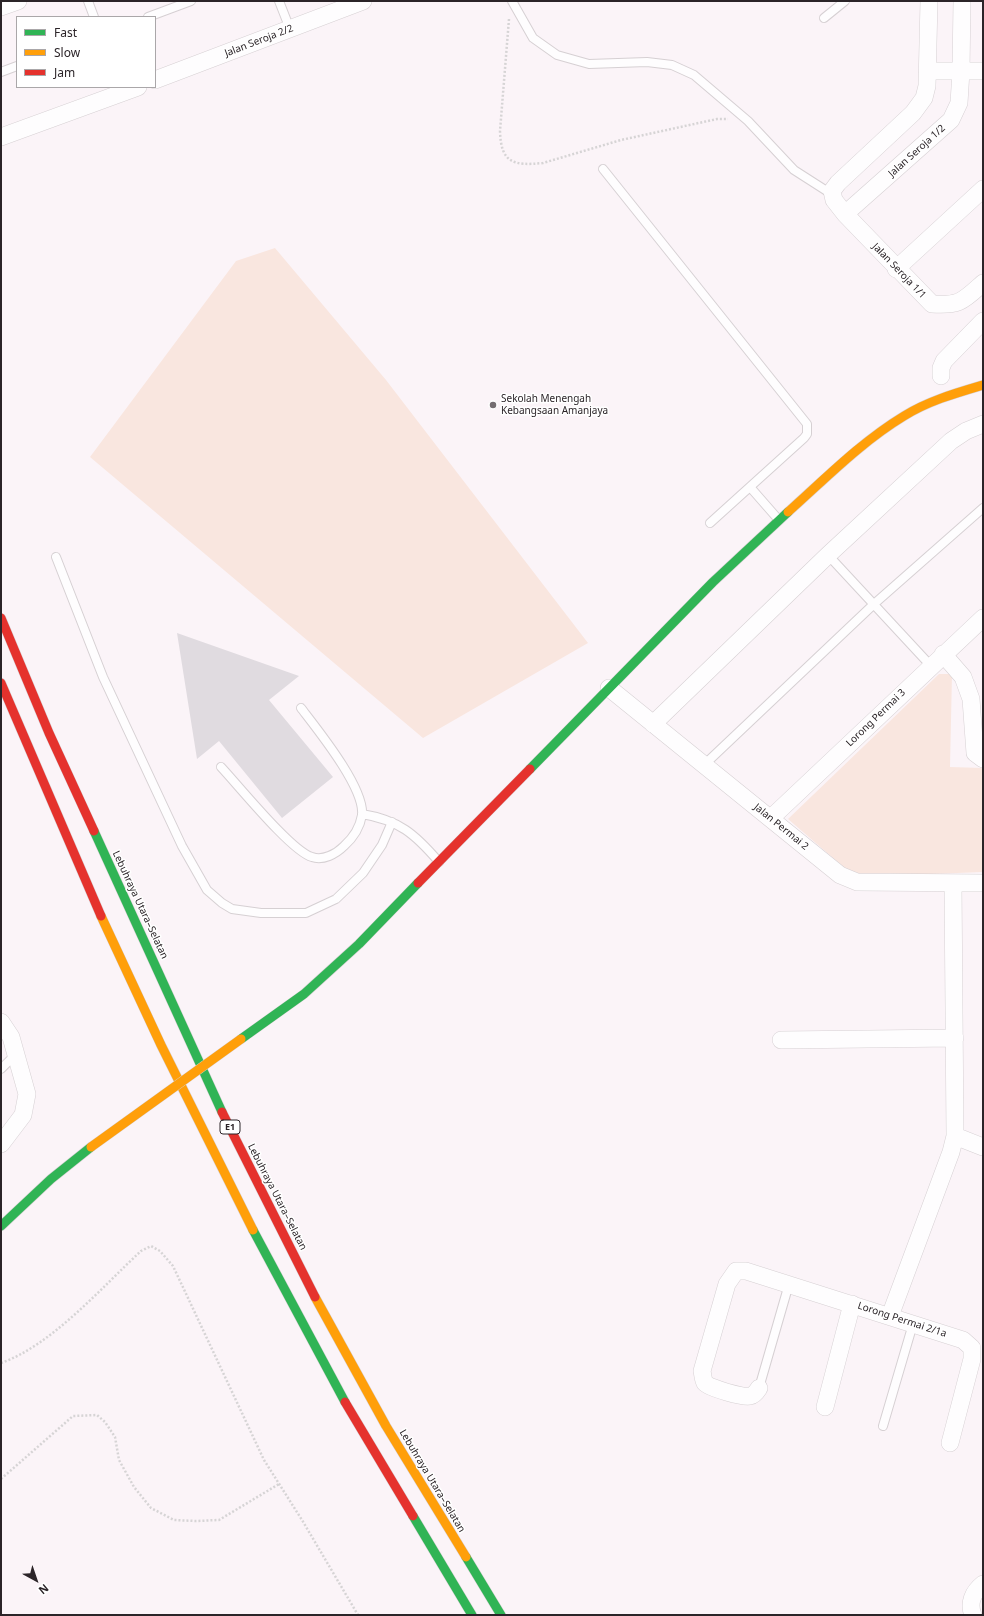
<!DOCTYPE html>
<html>
<head>
<meta charset="utf-8">
<style>
  body { margin:0 }
  #map { position:relative; width:984px; height:1616px; overflow:hidden; background:#fbf4f8; font-family:"Noto Sans",sans-serif }
  canvas { display:block }
  .frame { position:absolute; inset:0; border:2px solid #2b2428; pointer-events:none }
  .legend { position:absolute; left:16px; top:16px; width:140px; height:72px; box-sizing:border-box; background:#fff; border:1px solid #aaa7a9; margin:0; padding:5px 7px; list-style:none; font-size:12px; color:#2b2428 }
  .legend li { display:flex; align-items:center; gap:8px; height:20px }
  .legend b { width:20px; border:1px solid #aaa7a9 }
  .north { position:absolute; left:16px; top:1560px; width:40px; height:40px; -webkit-text-stroke:3px #fff; paint-order:stroke; rotate:140deg; font-size:11px; font-weight:700; line-height:16px; text-align:center; color:#2b2428 }
  .north::after { content:''; display:block; margin:auto; width:14px; height:18px; background:#2b2428; clip-path:polygon(50% 0,100% 100%,50% 72%,0 100%) }
</style>
</head>
<body>
<div id="map">
<canvas width="984" height="1616"></canvas>
<div class="frame"></div>
<ul class="legend">
<li><b style="height:5px;background:#30b455"></b>Fast</li>
<li><b style="height:5px;background:#ff9f0a"></b>Slow</li>
<li><b style="height:5px;background:#e5322d"></b>Jam</li>
</ul>
<div class="north">N</div>
</div>
<script>
const context = document.querySelector('canvas').getContext('2d');
context.lineJoin = 'round';
function fillPath(path, color) {
  context.fillStyle = color;
  context.fill(path, 'evenodd');
}
function strokePath(path, color, width, dash) {
  context.strokeStyle = color;
  context.lineWidth = width;
  context.lineCap = dash ? 'butt' : 'round';
  context.setLineDash(dash || []);
  context.stroke(path);
}
function drawText(font, color, halo, rows, align = 'center') {
  context.font = font + ' "Noto Sans",sans-serif';
  context.lineWidth = 3;
  context.setLineDash([]);
  context.textBaseline = 'middle';
  context.strokeStyle = halo;
  context.fillStyle = color;
  for (const [text, x, y, turn = 0] of rows) {
    context.save();
    context.translate(x, y);
    context.rotate((+turn || 0) * Math.PI / 180);
    context.textAlign = isNaN(turn) ? turn : align;
    if (halo) context.strokeText(text, 0, 0);
    context.fillText(text, 0, 0);
    context.restore();
  }
}
fillPath(new Path2D(`
  M 275,248 L 386,380 L 588,643 L 423,738 L 90,457 L 236,261 Z
  M 939,674 L 952,674 L 950,767 L 983,768 L 983,872 L 855,877 L 788,819 Z`), '#f9e6df');
fillPath(new Path2D(`
  M 177,633 L 299,676 L 269,700 L 333,777 L 282,818 L 219,741 L 197,759 Z`), '#e0dbe0');
const lane = new Path2D(`
  M 88,1 L 94,17
  M 279,1 L 290,29
  M 512,1 L 533,38 L 557,55 L 589,64 L 647,62 L 672,65 L 694,75 L 748,121 L 794,170 L 833,195
  M 148,17 L 191,1
  M 824,18 L 845,1
  M 1,72 L 17,66
  M 603,169 L 807,424 L 807,434 L 804,438 L 710,523
  M 750,487 L 778,519
  M 828,555 L 931,666
  M 56,557 L 103,677 L 182,846 L 207,890 L 222,903 L 232,909 L 261,913 L 306,913 L 336,899 L 363,873 L 382,845 L 392,822
  M 704,765 L 874,604 L 983,508
  M 221,767 C 238,785 292,852 312,857 C 323,861 336,854 344,846 C 353,838 360,827 362,815 C 365,788 317,729 301,708
  M 362,814 C 399,820 415,834 439,862
  M 1,1069 L 16,1054
  M 759,1388 L 789,1284
  M 883,1426 L 913,1324`);
const street = new Path2D(`
  M 929,1 L 927,86 L 924,98 L 913,113 L 838,183 L 832,191 L 834,200 L 845,214 L 932,304 C 960,306 963,301 983,283
  M 1,7 L 18,1
  M 928,71 L 983,71
  M 155,80 L 363,1
  M 1,137 L 138,87
  M 845,214 L 951,120 L 959,103 L 961,71 L 962,1
  M 896,269 L 983,189
  M 941,376 L 941,368 L 944,361 L 983,321
  M 943,654 L 963,677 L 971,699 L 975,753 L 983,759
  M 609,688 L 840,875 L 857,882 L 983,883
  M 653,724 L 828,555 L 951,441 L 966,431 L 983,424
  M 771,818 L 983,618
  M 1,1022 L 11,1037 L 27,1094 L 23,1115 L 1,1144
  M 781,1040 L 955,1038
  M 955,1136 L 983,1147
  M 890,1316 L 951,1152 L 955,1136 L 953,883
  M 759,1388 C 757,1391 755,1395 750,1396 C 744,1398 709,1388 705,1383 C 703,1380 703,1375 702,1371 L 727,1284 L 736,1271 L 746,1271 L 963,1340 L 972,1348 L 972,1359 L 950,1443
  M 825,1407 L 852,1304
  M 973,1615 C 968,1603 973,1592 983,1584`);
const fast = new Path2D(`
  M 530,769 L 713,582 L 788,512
  M 94,831 L 222,1112
  M 241,1039 L 304,994 L 359,944 L 418,883
  M 1,1226 L 51,1179 L 91,1147
  M 253,1230 L 345,1402
  M 413,1516 L 472,1615
  M 466,1557 L 501,1615`);
const slow = new Path2D(`
  M 788,512 C 825,479 861,442 904,416 C 928,401 956,393 983,385
  M 101,916 L 161,1045 L 253,1230
  M 315,1297 L 386,1426 L 466,1557`);
const jam = new Path2D(`
  M 1,618 L 49,733 L 94,831
  M 1,683 L 101,916
  M 418,883 L 530,769
  M 222,1112 L 315,1297
  M 345,1402 L 413,1516`);
strokePath(lane, '#d6d0d3', 10);
strokePath(street, '#d6d0d3', 18);
strokePath(fast, '#d6d0d3', 10);
strokePath(slow, '#d6d0d3', 10);
strokePath(jam, '#d6d0d3', 10);
strokePath(new Path2D(`
  M 509,19 L 500,131 C 501,163 513,166 543,163 L 621,140 L 717,119 L 728,119
  M 1,1363 C 52,1345 101,1288 141,1251 L 151,1246 L 160,1251 L 173,1266 L 264,1460 L 302,1520 L 358,1615
  M 1,1479 L 73,1416 L 97,1415 L 105,1422 L 115,1437 L 119,1460 L 134,1487 L 151,1508 L 174,1520 L 196,1521 L 219,1520 L 279,1484`), '#d6d4d5', 2.5, [2, 2]);
strokePath(lane, '#fefdfe', 8);
strokePath(street, '#fefdfe', 17);
strokePath(fast, '#30b455', 9);
strokePath(slow, '#ff9f0a', 9);
strokePath(jam, '#e5322d', 9);
const slowBridge = new Path2D(`
  M 91,1147 L 241,1039`);
strokePath(slowBridge, '#d6d0d3', 10, []);
strokePath(slowBridge, '#ff9f0a', 9);
for (const [x, y, r, color] of [
  [493,405,4,"#746d71"]
]) {
  const dot = new Path2D();
  dot.arc(x, y, r, 0, 2 * Math.PI);
  context.fillStyle = color;
  context.fill(dot);
  strokePath(dot, '#fff', 1.5);
}
for (const [x, y, w] of [
  [230,1127,20]
]) {
  const box = new Path2D();
  box.roundRect(x - w / 2, y - 7, w, 14, 3);
  context.fillStyle = '#fff';
  context.fill(box);
  strokePath(box, '#2b2428', 1);
}
drawText('bold 9px', '#2b2428', null, [
  ["E1",230,1127]
]);
drawText('10px', '#2b2428', '#fff', [
  ["Jalan Seroja 2/2",259,41,-21],
  ["Jalan Seroja 1/2",917,151,-42],
  ["Jalan Seroja 1/1",899,271,46],
  ["Lorong Permai 3",876,718,-44],
  ["Jalan Permai 2",781,827,39],
  ["Lebuhraya Utara–Selatan",140,905,65],
  ["Lebuhraya Utara–Selatan",277,1197,63],
  ["Lorong Permai 2/1a",902,1320,18],
  ["Lebuhraya Utara–Selatan",432,1481,59]
]);
drawText('10px', '#2b2428', '#fff', [
  ["Sekolah Menengah",501,399],
  ["Kebangsaan Amanjaya",501,411]
], 'left');
</script>
</body>
</html>
